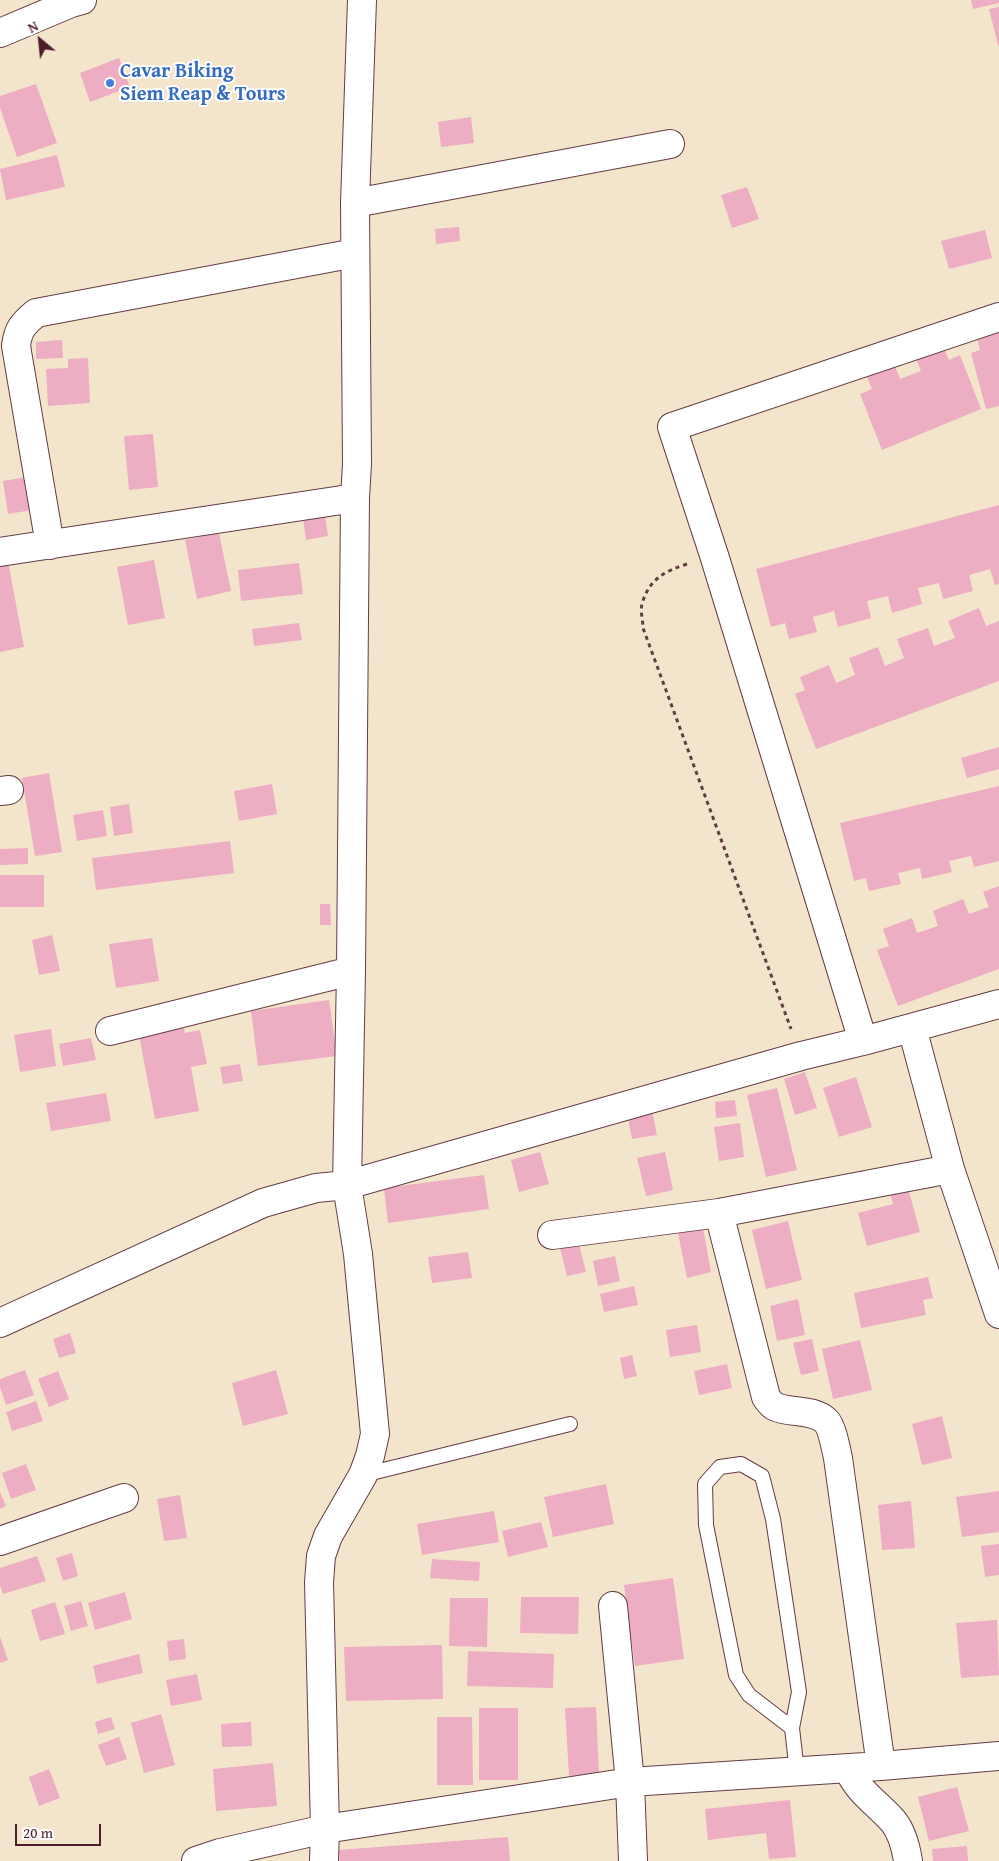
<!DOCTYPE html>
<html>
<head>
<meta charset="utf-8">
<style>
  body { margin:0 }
  #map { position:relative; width:999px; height:1861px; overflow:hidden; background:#f3e5cc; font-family:"Gentium Book Plus",serif }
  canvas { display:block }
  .north { position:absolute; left:15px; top:15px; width:50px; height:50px; -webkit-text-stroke:4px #fff; paint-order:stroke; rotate:332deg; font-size:14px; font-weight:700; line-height:20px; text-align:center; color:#4a1f2b }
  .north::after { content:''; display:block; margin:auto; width:18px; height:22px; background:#4a1f2b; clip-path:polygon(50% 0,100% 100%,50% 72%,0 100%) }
  .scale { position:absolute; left:15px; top:1824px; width:86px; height:22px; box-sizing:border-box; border:2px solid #4a1f2b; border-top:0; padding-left:6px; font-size:15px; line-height:18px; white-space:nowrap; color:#4a1f2b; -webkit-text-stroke:4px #fff; paint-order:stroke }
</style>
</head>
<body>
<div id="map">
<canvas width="999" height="1861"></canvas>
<div class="north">N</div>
<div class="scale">20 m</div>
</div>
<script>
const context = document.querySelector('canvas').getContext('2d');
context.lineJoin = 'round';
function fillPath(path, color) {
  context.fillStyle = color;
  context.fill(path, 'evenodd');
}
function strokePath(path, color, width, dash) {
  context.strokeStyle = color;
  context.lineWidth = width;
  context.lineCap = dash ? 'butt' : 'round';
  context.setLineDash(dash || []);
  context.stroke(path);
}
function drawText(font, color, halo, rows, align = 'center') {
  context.font = font + ' "Gentium Book Plus",serif';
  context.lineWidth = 4;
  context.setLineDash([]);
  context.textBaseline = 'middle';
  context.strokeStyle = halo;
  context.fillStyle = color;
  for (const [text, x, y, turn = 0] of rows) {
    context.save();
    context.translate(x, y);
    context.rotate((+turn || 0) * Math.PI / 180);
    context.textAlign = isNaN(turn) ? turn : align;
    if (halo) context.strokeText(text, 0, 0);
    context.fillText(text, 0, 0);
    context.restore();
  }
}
fillPath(new Path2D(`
  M 971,0 L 999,0 L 999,3 L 973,9 Z
  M 999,7 L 999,45 L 998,45 L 989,9 Z
  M 119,58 L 130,87 L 90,102 L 80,73 Z
  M 36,84 L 57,143 L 17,157 L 0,108 L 0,96 Z
  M 471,117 L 474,143 L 441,147 L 438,122 Z
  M 57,155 L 65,187 L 6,200 L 0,169 Z
  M 747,187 L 759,219 L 732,228 L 721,195 Z
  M 459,227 L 460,241 L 436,244 L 435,229 Z
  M 985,230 L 992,258 L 949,269 L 941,241 Z
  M 999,329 L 999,406 L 986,409 L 971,353 L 980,350 L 976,335 Z
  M 62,340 L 63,358 L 36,359 L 36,342 Z
  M 943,346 L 949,360 L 960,355 L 981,409 L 882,450 L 860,394 L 872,389 L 867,377 L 895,366 L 900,379 L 921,371 L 916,358 Z
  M 88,358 L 90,403 L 48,406 L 46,369 L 68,368 L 68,359 Z
  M 153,434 L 158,487 L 129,490 L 124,436 Z
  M 33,476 L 38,509 L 8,514 L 3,481 Z
  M 999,505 L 999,584 L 995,585 L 990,569 L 969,575 L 973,591 L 943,599 L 939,583 L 918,588 L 922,604 L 892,613 L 888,596 L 867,601 L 871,618 L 838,627 L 834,611 L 813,617 L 817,632 L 789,639 L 785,623 L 771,627 L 756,569 Z
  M 324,508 L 328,536 L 306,540 L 302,511 Z
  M 219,533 L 231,591 L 197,599 L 185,540 Z
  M 7,556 L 24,647 L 0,652 L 0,557 Z
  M 154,560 L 165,618 L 128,625 L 117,567 Z
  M 299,563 L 303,594 L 241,601 L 238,570 Z
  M 979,608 L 986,626 L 999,621 L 999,681 L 816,749 L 795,694 L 805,690 L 800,677 L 829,665 L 836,683 L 855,675 L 849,658 L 878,647 L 885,666 L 904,658 L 897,639 L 928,628 L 934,646 L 955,638 L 948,621 Z
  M 299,623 L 302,640 L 254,646 L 252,629 Z
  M 999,747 L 999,769 L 967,778 L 961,758 Z
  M 49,773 L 62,852 L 35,856 L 22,778 Z
  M 272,784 L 277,814 L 239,821 L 234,791 Z
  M 999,786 L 999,861 L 974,867 L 971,856 L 949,861 L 952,872 L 922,879 L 920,868 L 898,873 L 901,884 L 869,891 L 866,878 L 854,881 L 840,823 Z
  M 129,804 L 133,833 L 114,836 L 110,807 Z
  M 103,810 L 107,836 L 77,841 L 73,815 Z
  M 230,841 L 234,873 L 96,890 L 92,858 Z
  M 28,848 L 28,864 L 0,865 L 0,849 Z
  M 0,875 L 44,875 L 44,907 L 0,907 Z
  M 999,886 L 999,969 L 898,1006 L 877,950 L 889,946 L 883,929 L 912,918 L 917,933 L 938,926 L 933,911 L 963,899 L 969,914 L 989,907 L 983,892 Z
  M 320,904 L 330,904 L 331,925 L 320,925 Z
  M 52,935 L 60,971 L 39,975 L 32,940 Z
  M 152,938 L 159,981 L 116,988 L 109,944 Z
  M 329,1000 L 337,1056 L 258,1066 L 251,1011 Z
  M 182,1021 L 185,1033 L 200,1030 L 207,1064 L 191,1067 L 199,1111 L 155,1119 L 138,1030 Z
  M 51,1029 L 56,1066 L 20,1072 L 14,1035 Z
  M 91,1038 L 96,1060 L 63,1066 L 59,1044 Z
  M 240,1064 L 243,1081 L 223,1084 L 220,1067 Z
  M 805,1072 L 817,1108 L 795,1115 L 784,1079 Z
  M 856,1077 L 872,1127 L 839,1137 L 823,1088 Z
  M 777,1088 L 797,1170 L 766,1177 L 747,1095 Z
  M 648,1091 L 657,1135 L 632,1139 L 624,1097 Z
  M 106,1093 L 111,1121 L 51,1131 L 46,1103 Z
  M 735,1100 L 737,1116 L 716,1118 L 715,1102 Z
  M 740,1123 L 744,1157 L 719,1161 L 714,1127 Z
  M 540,1152 L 549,1184 L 519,1192 L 511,1160 Z
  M 665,1152 L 673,1190 L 646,1196 L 637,1158 Z
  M 484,1175 L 489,1209 L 388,1223 L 384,1188 Z
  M 907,1184 L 920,1232 L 867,1246 L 858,1213 L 893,1204 L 889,1189 Z
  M 788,1221 L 802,1280 L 766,1289 L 752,1230 Z
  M 703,1228 L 711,1272 L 687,1278 L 678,1233 Z
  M 578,1240 L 586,1272 L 567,1276 L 559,1244 Z
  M 468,1252 L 472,1278 L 432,1283 L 428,1257 Z
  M 615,1256 L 620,1281 L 598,1286 L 593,1261 Z
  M 928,1277 L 933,1298 L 923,1300 L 926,1315 L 861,1328 L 854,1293 Z
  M 634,1286 L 638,1305 L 604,1312 L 600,1294 Z
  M 798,1299 L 805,1335 L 777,1341 L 770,1306 Z
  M 697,1325 L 701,1352 L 670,1357 L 666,1330 Z
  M 70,1333 L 76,1353 L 59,1358 L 53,1339 Z
  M 812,1339 L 819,1371 L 801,1375 L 793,1343 Z
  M 860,1340 L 872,1390 L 833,1399 L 822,1349 Z
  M 632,1355 L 637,1376 L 624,1379 L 620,1358 Z
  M 727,1364 L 732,1388 L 699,1395 L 694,1371 Z
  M 25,1370 L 34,1395 L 6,1405 L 0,1387 L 0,1379 Z
  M 276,1370 L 288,1414 L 243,1426 L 232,1383 Z
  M 58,1371 L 69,1399 L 49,1407 L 38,1379 Z
  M 36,1401 L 43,1421 L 12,1431 L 6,1412 Z
  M 942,1416 L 952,1458 L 922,1465 L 912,1424 Z
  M 26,1464 L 36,1490 L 11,1499 L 2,1473 Z
  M 606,1484 L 614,1524 L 553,1537 L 544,1497 Z
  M 999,1491 L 999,1532 L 962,1537 L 956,1497 Z
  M 0,1492 L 6,1506 L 0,1509 Z
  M 180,1495 L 187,1538 L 164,1541 L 157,1499 Z
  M 911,1501 L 915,1548 L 882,1550 L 878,1505 Z
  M 494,1511 L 499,1542 L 422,1555 L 417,1524 Z
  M 541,1522 L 548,1547 L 508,1557 L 502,1531 Z
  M 999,1544 L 999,1575 L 985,1577 L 981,1546 Z
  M 72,1553 L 78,1576 L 63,1581 L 56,1558 Z
  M 37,1556 L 46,1581 L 3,1594 L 0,1585 L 0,1568 Z
  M 432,1559 L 480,1562 L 479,1581 L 430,1578 Z
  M 673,1578 L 684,1659 L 635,1666 L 624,1585 Z
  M 125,1592 L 132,1619 L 95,1630 L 88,1603 Z
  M 521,1597 L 579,1597 L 578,1634 L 520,1633 Z
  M 450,1598 L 488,1598 L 487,1647 L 449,1646 Z
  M 81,1601 L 88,1626 L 71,1631 L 64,1606 Z
  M 55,1602 L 65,1634 L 40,1641 L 31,1610 Z
  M 997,1620 L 999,1675 L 961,1678 L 956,1623 Z
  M 0,1637 L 8,1660 L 0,1663 Z
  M 184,1639 L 186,1659 L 169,1661 L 167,1641 Z
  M 442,1645 L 443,1699 L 346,1701 L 344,1647 Z
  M 468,1651 L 554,1654 L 553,1688 L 467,1686 Z
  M 139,1654 L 143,1673 L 97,1684 L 93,1666 Z
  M 197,1674 L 202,1700 L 171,1706 L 166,1680 Z
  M 596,1707 L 599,1774 L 569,1776 L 565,1708 Z
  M 479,1708 L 518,1708 L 518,1780 L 479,1780 Z
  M 161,1714 L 175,1765 L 144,1773 L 131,1723 Z
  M 111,1717 L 115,1729 L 98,1734 L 95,1722 Z
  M 437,1717 L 472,1717 L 473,1785 L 437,1785 Z
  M 251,1722 L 252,1746 L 222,1747 L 221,1724 Z
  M 119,1737 L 127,1759 L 106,1766 L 98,1745 Z
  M 273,1763 L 277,1806 L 216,1811 L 213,1769 Z
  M 49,1769 L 60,1798 L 39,1806 L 29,1777 Z
  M 957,1787 L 969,1831 L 929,1841 L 918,1797 Z
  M 790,1800 L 796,1857 L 769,1859 L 766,1833 L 708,1840 L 705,1809 Z
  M 508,1837 L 510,1861 L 340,1861 L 339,1850 Z
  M 967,1846 L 968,1861 L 933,1861 L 932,1849 Z`), '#edadc2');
const service = new Path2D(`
  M 363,1475 L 570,1424
  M 792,1728 L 749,1695 L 736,1675 L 706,1525 L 705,1484 L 720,1467 L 741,1464 L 762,1476 L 773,1519 L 799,1692 L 792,1728 L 797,1772`);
const minor = new Path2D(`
  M 0,33 L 71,3 L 82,0
  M 355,203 L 670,144
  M 50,545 L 16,346 C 18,329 23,324 36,313 L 355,253
  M 0,552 L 355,498
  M 0,791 L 9,790
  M 912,1028 L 950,1169 L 999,1314
  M 110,1031 L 351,971
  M 863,1041 L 714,555 L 672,427 L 999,317
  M 719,1213 L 766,1397 C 768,1400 771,1404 774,1406 C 788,1414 813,1408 826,1421 C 832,1427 836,1449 838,1458 L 881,1766
  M 552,1235 L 719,1213 L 950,1169
  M 0,1323 L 263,1203 L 316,1188 L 347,1185 L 801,1056 L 863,1041 L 999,1004
  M 0,1541 L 124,1498
  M 613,1606 L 630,1782 L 633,1861
  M 848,1768 C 857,1791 877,1803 893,1821 C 902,1832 906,1848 908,1861
  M 196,1861 L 220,1853 L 325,1829 L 630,1782 L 881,1766 L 999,1756
  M 324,1861 L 325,1829 L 319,1582 L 321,1556 L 328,1536 L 363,1475 L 370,1456 L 375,1434 L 358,1254 L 347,1185 L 351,971 L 355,498 L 357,464 L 355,203 L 362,0`);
strokePath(service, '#633d43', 16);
strokePath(minor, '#633d43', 30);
strokePath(new Path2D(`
  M 687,564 C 665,571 649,579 642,604 C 640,611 643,620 643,628 L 791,1029`), '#633d43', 3, [4, 4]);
strokePath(service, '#fff', 14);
strokePath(minor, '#fff', 28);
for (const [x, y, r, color] of [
  [110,83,5,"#3f7fe0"]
]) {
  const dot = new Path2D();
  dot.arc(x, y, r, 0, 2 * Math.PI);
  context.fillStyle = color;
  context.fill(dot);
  strokePath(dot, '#fff', 2);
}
drawText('bold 20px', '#366cbe', '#fff', [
  ["Cavar Biking",120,72],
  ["Siem Reap & Tours",120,95]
], 'left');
</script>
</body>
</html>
